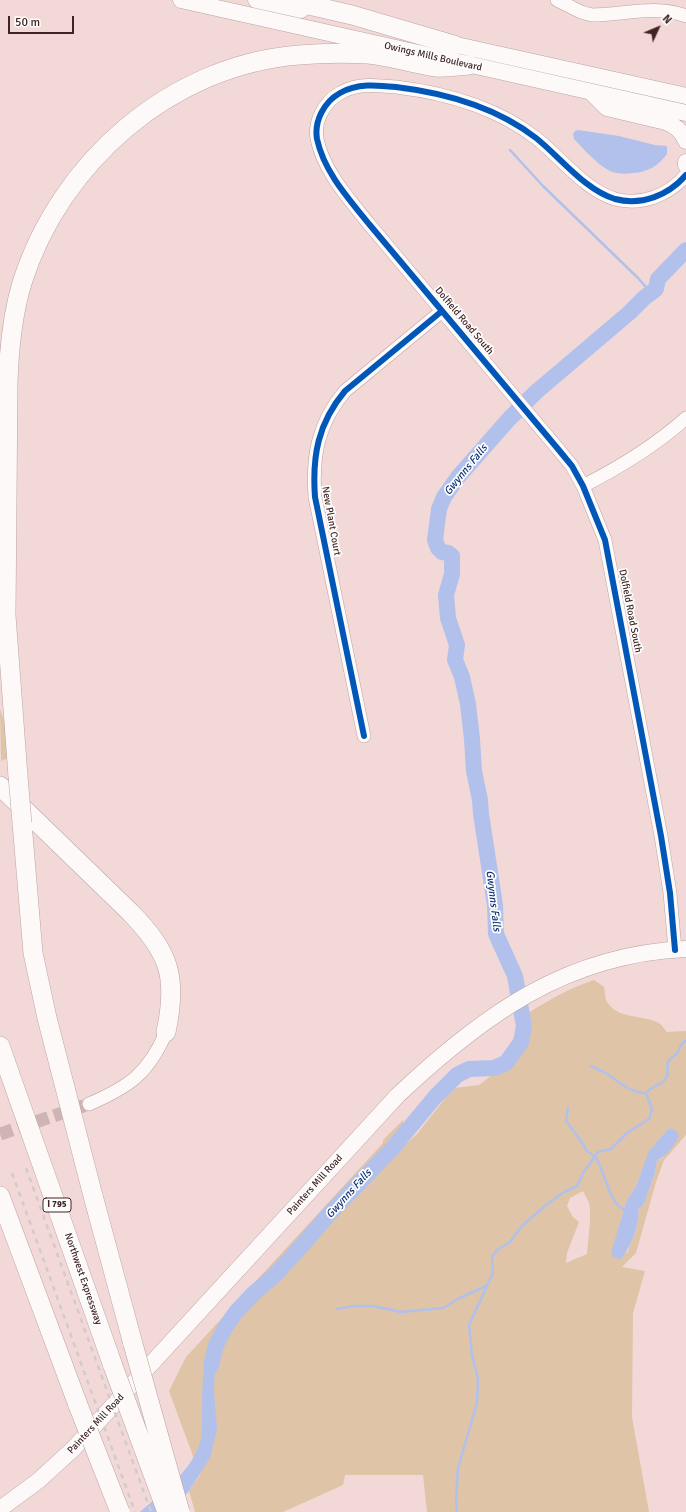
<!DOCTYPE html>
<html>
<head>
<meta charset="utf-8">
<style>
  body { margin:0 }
  #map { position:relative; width:686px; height:1512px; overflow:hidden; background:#f2d9d8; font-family:Signika,sans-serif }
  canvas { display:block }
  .north { position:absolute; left:638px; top:8px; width:40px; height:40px; -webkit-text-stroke:3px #fdfdfd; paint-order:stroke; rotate:46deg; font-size:11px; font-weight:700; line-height:16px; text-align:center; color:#402423 }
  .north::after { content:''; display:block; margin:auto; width:14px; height:18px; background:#402423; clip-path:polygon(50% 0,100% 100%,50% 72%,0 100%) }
  .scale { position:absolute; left:8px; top:16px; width:66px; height:18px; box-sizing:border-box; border:2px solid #402423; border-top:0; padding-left:5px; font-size:12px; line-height:14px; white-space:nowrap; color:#402423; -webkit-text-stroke:3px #fdfdfd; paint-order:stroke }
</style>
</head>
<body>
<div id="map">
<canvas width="686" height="1512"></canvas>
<div class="north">N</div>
<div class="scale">50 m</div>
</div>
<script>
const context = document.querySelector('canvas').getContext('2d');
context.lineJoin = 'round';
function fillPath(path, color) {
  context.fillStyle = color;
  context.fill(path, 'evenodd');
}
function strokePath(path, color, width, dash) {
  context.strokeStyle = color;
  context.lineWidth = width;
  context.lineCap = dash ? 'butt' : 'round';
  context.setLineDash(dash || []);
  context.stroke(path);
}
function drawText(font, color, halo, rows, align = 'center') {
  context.font = font + ' Signika,sans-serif';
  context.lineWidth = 3.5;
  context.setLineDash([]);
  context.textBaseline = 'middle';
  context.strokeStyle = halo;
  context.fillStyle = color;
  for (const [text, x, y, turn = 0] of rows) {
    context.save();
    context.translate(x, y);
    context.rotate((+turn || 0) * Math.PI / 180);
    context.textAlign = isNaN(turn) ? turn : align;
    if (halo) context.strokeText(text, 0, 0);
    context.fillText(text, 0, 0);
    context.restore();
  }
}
fillPath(new Path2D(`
  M 0,709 L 8,732 L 8,758 L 1,761 Z
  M 594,980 L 604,987 C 605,991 605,996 606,1000 C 616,1020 642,1014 659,1023 C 662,1025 665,1030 667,1032 L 686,1031 L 686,1135 L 664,1160 L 656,1182 L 636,1253 L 622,1267 L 645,1271 L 633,1313 L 632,1417 L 649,1512 L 427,1512 L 423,1475 L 345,1475 L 343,1485 L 283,1512 L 195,1512 L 189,1491 L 200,1475 L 169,1391 L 186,1357 L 383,1143 L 383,1140 L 403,1120 L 407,1143 L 417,1134 L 447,1096 L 455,1088 L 479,1085 L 517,1056 L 525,1046 L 527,1014 C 548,1000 570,988 594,980 ZM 669,1128 L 663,1158 L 657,1160 L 655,1173 L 643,1206 L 638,1209 C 641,1224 631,1240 627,1254 L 619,1226 L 626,1202 L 636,1186 L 643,1167 L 661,1138 ZM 583,1191 C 585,1195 587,1199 589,1203 C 592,1216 588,1239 587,1254 L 566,1263 L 567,1253 L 579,1222 L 573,1217 L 567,1206 L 570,1198 Z`), '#dfc4a7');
fillPath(new Path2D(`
  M 578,130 L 619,136 L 655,145 L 667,146 L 667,154 C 658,166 648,172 633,173 C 628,174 622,174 617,173 C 602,171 584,149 574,139 L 573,134 L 575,131 Z
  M 669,1128 L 677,1131 L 679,1136 C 673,1146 669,1155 657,1160 L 655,1173 L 643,1206 L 638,1209 C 641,1222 630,1249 621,1259 L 613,1257 L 611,1253 L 626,1202 L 636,1186 L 649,1151 Z
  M 216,1345 L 218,1353 L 215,1367 L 214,1391 L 217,1429 L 210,1458 L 189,1491 L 170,1512 L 140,1512 C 163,1491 193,1471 201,1439 C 205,1422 196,1352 216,1345 Z`), '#b1c1ec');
strokePath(new Path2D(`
  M 510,150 L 543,186 L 638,278 L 651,293
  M 591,1066 C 597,1069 604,1071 609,1075 C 621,1084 631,1093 646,1093
  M 568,1108 L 566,1121 L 584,1145 L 586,1150 C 589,1153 594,1155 596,1158 C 606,1173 608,1203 625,1210
  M 337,1309 L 354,1306 L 373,1306 L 401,1312 L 443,1308 L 460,1298 L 488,1285
  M 457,1512 L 456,1500 L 458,1468 L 477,1403 L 478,1379 L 472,1355 L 469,1325 L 493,1273 L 492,1257 L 497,1250 L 510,1242 L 522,1226 L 546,1205 L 564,1192 L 577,1186 L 583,1173 L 598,1152 L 611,1149 L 627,1133 L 649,1119 L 652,1109 L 646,1093 C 653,1084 661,1087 666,1078 C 670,1073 666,1068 668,1062 C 669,1058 674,1057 677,1053 C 680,1049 680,1043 686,1041`), '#b1c1ec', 2.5);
strokePath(new Path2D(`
  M 211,1366 L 216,1345 L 225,1328 L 236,1312 L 253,1294 L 275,1275 L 297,1251 L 331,1212 L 391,1150 L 435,1097 L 457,1075 L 469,1069 L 494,1068 L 506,1063 L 521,1042 L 524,1026 L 515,976 L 496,934 L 495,905 L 481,814 L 480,800 L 474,771 L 472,739 L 468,704 L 462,677 L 455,660 L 457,645 L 448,618 L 446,595 L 452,574 L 452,556 L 448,553 L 442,552 L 438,548 L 435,540 L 439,509 L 444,497 L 458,477 L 509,419 L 536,392 L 629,313 L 644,298 L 656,289 L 658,279 L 686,250`), '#b1c1ec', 16);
strokePath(new Path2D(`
  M 0,1134 L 89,1104`), '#ceb5b4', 13, [13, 6]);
const minor = new Path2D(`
  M 557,0 L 581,12 L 592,15 C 623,15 656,4 686,16
  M 583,486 C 620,467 655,446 686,418
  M 364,736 L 315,497 C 312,456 318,423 345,391 L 442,311
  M 675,950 L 670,893 L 661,836 L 605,540 L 583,486 L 572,466 L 558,449 L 369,224 C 349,199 324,172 317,139 C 314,121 324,102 340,93 C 357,83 377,85 396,87 C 446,93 496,107 536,138 C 561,158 585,190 615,199 C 642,206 669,195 686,175
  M 89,1104 C 129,1087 149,1073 166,1032`);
const major = new Path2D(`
  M 181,0 L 686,113
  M 256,0 L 301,10
  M 443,42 L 686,96
  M 591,92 L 607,108 L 666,122 C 676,126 682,131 686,141
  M 686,162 L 686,165
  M 0,1509 L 38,1481 L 73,1449 L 398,1095 C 482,1016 566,954 686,949`);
const highway = new Path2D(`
  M 287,0 L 352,15 L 454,45
  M 5,602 L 18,776
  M 6,615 L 8,383 C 9,349 12,316 22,283 C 60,162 171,65 299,55 C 322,53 346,53 368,54 C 391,56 413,64 436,67 C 446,68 458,66 469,65
  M 0,786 L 130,912 C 169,952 178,976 166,1032
  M 22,823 L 33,953 L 47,1018 L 92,1192 L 133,1344
  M 0,1046 L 113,1366
  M 0,1196 L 78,1405`);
strokePath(minor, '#bba3a2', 14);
strokePath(major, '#bba3a2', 17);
strokePath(highway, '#bba3a2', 20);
strokePath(minor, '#fdf9f9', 13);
strokePath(major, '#fdf9f9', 16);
strokePath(highway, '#fdf9f9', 19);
strokePath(new Path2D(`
  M 26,1168 L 151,1512
  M 12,1173 L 135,1512`), '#d3cbcb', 2.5, [5, 5]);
const highwayBridge = new Path2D(`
  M 18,776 L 22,823
  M 133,1344 L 180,1512
  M 113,1366 L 167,1512
  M 78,1405 L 120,1512`);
strokePath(highwayBridge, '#bba3a2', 20, []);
strokePath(highwayBridge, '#fdf9f9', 19);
strokePath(new Path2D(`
  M 364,736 L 315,497 C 312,456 318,423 345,391 L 442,311
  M 675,950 L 670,893 L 661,836 L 605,540 L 583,486 L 572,466 L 558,449 L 369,224 C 349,199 324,172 317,139 C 314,121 324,102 340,93 C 357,83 377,85 396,87 C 446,93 496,107 536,138 C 561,158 585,190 615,199 C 642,206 669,195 686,175`), '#0057b8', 6);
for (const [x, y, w] of [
  [57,1205,28]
]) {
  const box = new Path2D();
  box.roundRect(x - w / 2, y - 7, w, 14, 3);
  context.fillStyle = '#fdfdfd';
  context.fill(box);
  strokePath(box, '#402423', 1);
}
drawText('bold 9px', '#402423', null, [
  ["I 795",57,1205]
]);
drawText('10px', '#402423', '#fdfdfd', [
  ["Owings Mills Boulevard",433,57,13],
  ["Dolfield Road South",464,321,50],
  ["New Plant Court",331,521,80],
  ["Dolfield Road South",630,611,79],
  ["Painters Mill Road",315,1185,-48],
  ["Northwest Expressway",83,1279,71],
  ["Painters Mill Road",96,1424,-47]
]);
drawText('italic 11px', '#0f3278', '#fdfdfd', [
  ["Gwynns Falls",466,470,-51],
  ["Gwynns Falls",493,901,83],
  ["Gwynns Falls",349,1194,-48]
]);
</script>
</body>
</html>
